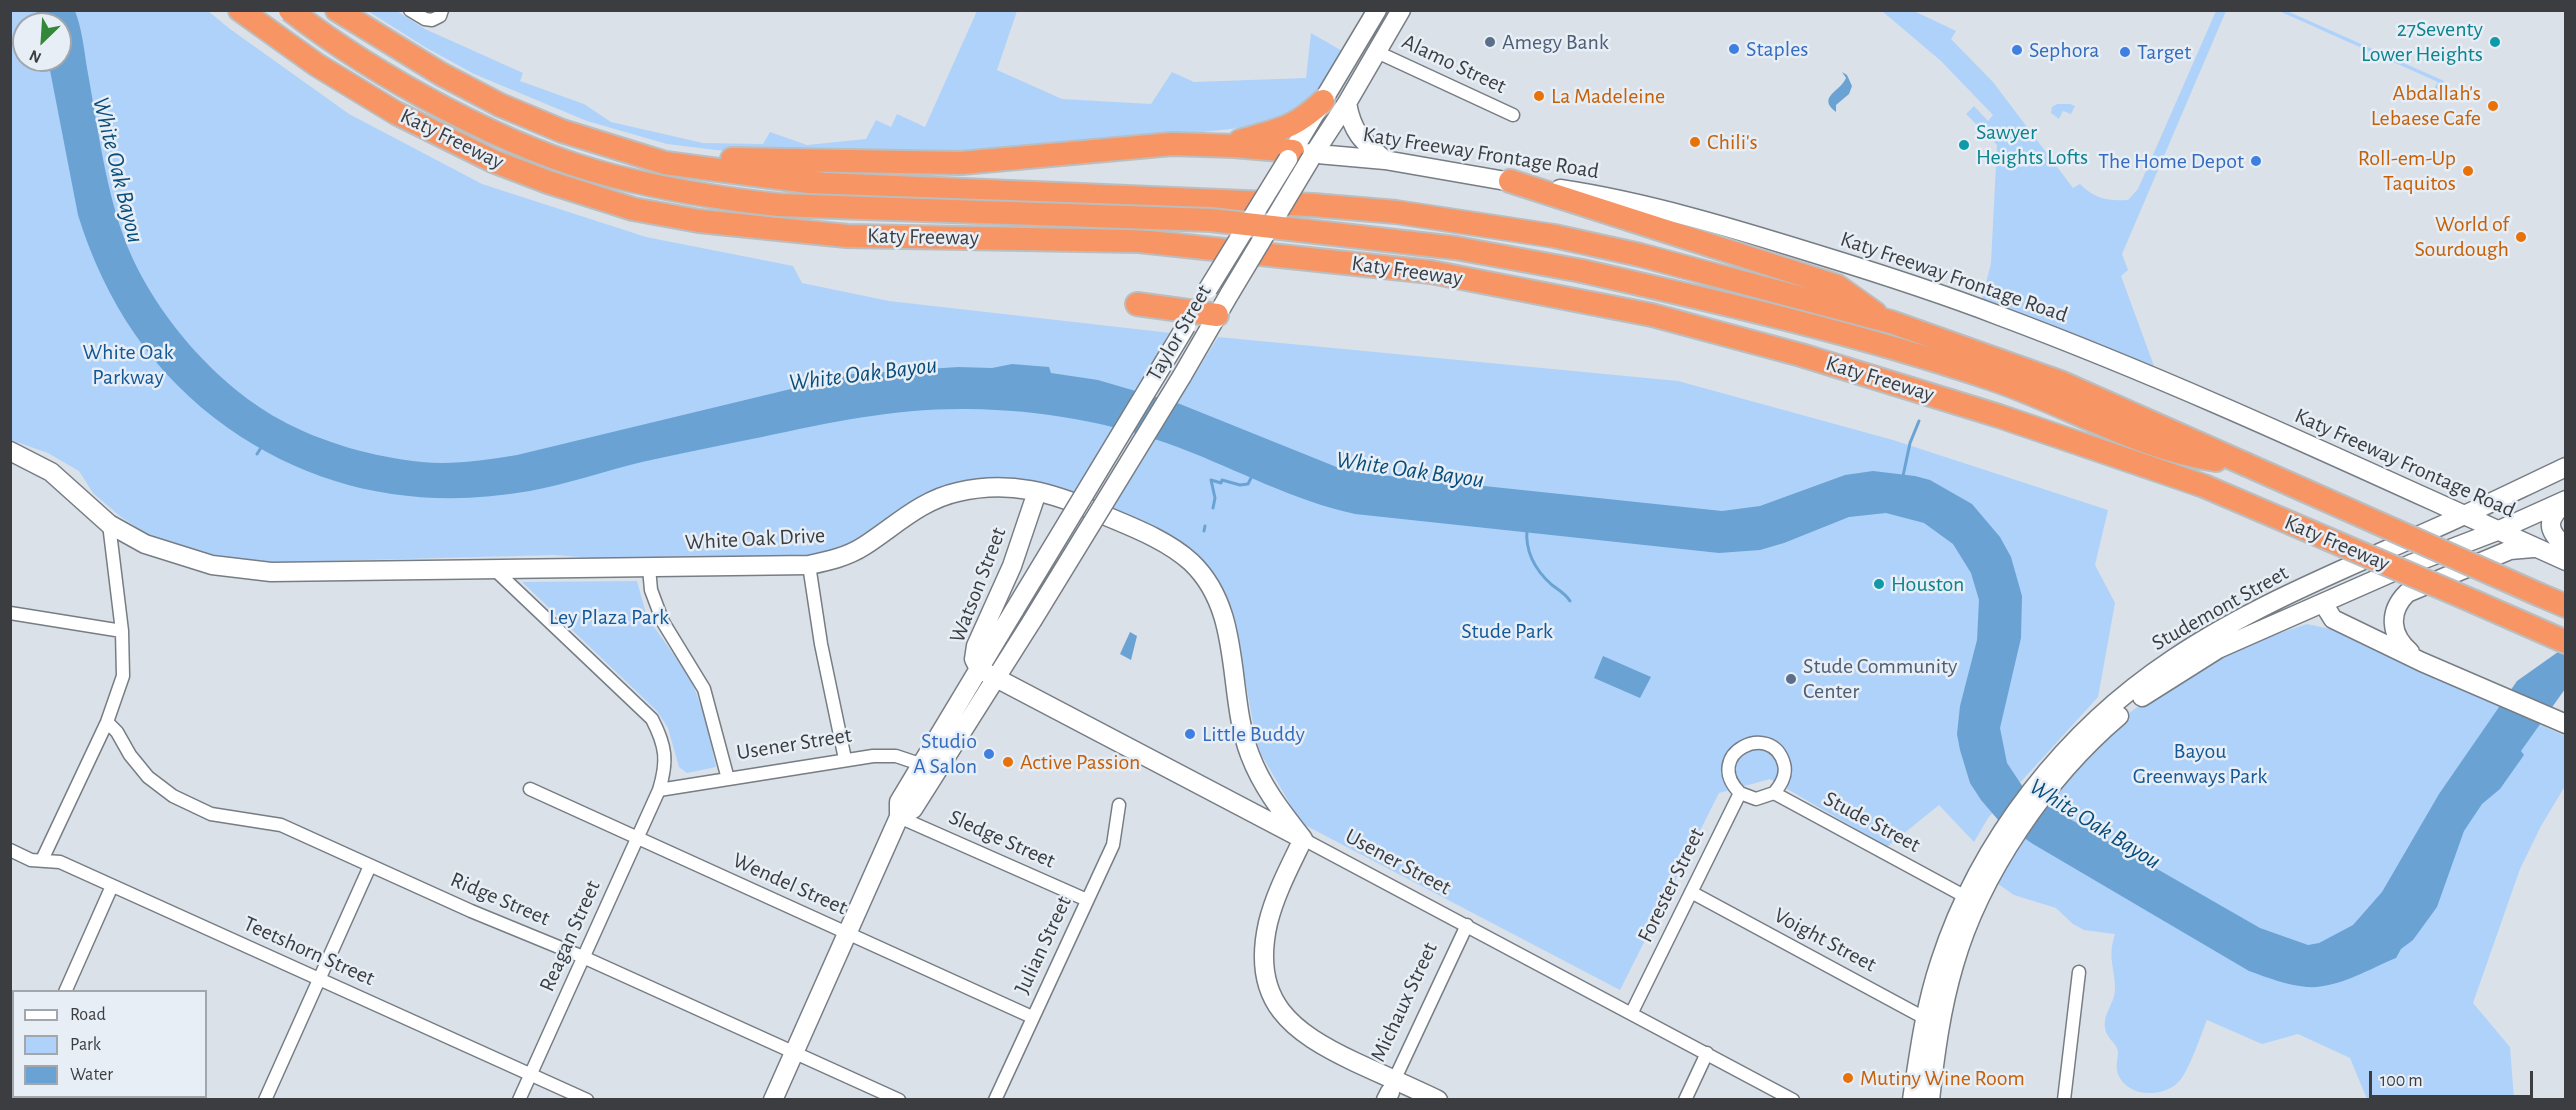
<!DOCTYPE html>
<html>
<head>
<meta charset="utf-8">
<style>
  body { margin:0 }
  #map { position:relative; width:2576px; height:1110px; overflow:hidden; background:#dae1e8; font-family:"Alegreya Sans",sans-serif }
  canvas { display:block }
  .frame { position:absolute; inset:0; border:12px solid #3b3d40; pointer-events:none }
  .legend { position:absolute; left:12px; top:990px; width:195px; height:108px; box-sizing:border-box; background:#e7eef6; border:2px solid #a2a7ad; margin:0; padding:8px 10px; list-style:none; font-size:18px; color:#3b3d40 }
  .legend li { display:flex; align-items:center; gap:12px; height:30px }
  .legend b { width:30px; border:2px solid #a2a7ad }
  .north { position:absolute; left:12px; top:12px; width:60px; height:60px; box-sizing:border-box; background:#e7eef6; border:2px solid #a2a7ad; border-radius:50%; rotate:205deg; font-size:16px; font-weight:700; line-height:24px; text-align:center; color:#3b3d40 }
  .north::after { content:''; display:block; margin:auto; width:21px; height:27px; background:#318836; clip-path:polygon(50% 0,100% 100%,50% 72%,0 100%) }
  .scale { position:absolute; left:2369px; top:1071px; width:164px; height:27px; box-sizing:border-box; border:3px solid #3b3d40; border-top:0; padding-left:8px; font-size:18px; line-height:21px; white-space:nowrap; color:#3b3d40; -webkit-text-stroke:4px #e7eef6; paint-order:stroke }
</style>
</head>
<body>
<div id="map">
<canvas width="2576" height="1110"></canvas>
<div class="frame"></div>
<ul class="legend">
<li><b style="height:8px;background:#fff"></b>Road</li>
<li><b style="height:16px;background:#afd2fb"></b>Park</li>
<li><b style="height:16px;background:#6aa3d3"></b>Water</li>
</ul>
<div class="north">N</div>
<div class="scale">100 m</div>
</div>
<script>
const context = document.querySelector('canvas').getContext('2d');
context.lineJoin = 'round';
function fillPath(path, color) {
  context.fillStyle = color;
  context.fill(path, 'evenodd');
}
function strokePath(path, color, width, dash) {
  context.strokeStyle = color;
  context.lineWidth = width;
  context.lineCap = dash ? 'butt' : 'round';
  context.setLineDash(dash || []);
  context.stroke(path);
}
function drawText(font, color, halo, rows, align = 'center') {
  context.font = font + ' "Alegreya Sans",sans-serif';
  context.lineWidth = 5;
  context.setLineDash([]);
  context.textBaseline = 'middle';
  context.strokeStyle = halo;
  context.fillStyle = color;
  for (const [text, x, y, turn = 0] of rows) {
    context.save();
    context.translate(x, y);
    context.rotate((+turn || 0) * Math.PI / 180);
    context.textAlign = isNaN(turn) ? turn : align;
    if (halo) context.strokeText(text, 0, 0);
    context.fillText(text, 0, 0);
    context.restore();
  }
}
fillPath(new Path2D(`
  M 11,11 L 208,11 L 230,29 L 349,114 L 482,184 L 646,237 L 793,266 L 802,283 L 889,301 L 1171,333 L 1074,494 C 1041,487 1005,474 971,481 C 928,488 894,518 858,539 C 839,550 813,554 792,559 L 620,560 L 554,555 L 253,563 L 189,552 L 147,534 L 121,517 L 93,493 L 79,471 L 48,453 L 11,440 ZM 24,24 L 60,24 L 60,60 L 24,60 Z
  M 368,11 L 397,11 L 425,29 L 523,73 L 520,81 L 584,104 L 611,122 L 703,143 L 763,144 L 770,132 L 807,145 L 866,139 L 876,120 L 891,127 L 897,114 L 925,127 L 977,11 L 1017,11 L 997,70 L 1062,99 L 1151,104 L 1172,72 L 1194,82 L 1306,78 L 1311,33 L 1344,52 L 1304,108 L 1296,116 L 1249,127 L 973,157 L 741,153 L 667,144 L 587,121 L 474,74 L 425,47 Z
  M 1882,11 L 1914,11 L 1956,31 L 1951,39 L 1993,82 L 2073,188 L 2080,184 C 2095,199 2107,201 2128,200 L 2138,189 L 2216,11 L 2226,11 L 2122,254 L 2128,270 L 2121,276 L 2154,366 L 1982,299 L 1991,263 L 1997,145 L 1966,114 L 1974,106 L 1988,121 L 1993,115 L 1941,61 Z
  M 2279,11 L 2287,11 L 2444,81 L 2434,103 L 2427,100 L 2438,82 Z
  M 2057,104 L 2070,104 L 2075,106 L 2071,114 L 2063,111 L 2059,119 L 2051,113 L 2052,107 Z
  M 1218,337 L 1678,381 L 1893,440 L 2108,510 L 2095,565 L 2115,603 L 2098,697 L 1988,818 L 1974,842 L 1939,805 L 1887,847 L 1770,779 L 1719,793 L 1620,990 L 1301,823 L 1261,754 L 1256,739 L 1235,624 L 1218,585 L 1112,509 Z
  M 637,581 L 647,617 L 691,679 L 706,721 L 716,767 L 687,773 L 679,767 L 668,728 L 657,711 L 522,582 Z
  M 2307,624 L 2330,629 L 2565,736 L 2565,786 L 2541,826 L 2520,869 L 2473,1003 L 2510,1047 L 2514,1099 L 2367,1099 L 2350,1058 L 2298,1034 L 2262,1044 L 2207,1020 C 2200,1037 2191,1065 2181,1079 C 2166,1099 2127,1098 2118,1074 C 2115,1066 2118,1060 2118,1052 C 2117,1043 2106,1038 2105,1028 C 2103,1013 2115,1003 2115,989 C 2115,966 2107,959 2115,934 L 2084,930 L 2073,924 L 2056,908 L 2014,895 L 1998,884 L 1997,882 L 2037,813 L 2124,717 L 2145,701 L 2221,657 L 2268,637 Z`), '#afd2fb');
fillPath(new Path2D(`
  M 36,11 L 75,11 C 82,29 84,49 87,68 C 97,122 104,180 122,232 C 147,305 212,382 279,419 C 322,443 374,457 422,462 C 454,465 485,460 517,455 L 853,374 L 958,367 L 992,368 L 1012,364 L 1049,367 L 1051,373 L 1098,380 L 1180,404 L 1339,468 L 1370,474 L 1722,511 L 1760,506 L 1845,475 L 1873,471 L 1915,476 L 1930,480 L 1972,504 L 2000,537 L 2011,557 L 2022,596 L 2021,638 L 2000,728 L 2007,763 L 2023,787 L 2063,815 L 2260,928 L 2308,945 L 2319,943 L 2353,925 L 2382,892 L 2439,794 L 2517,681 L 2565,647 L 2565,689 L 2521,751 L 2524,755 L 2500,789 L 2482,804 L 2464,831 L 2437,907 L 2413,940 L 2401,949 L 2396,958 C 2369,969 2337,989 2307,987 C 2287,985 2268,978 2249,971 L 2033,844 L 1999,821 L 1981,800 L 1970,783 L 1960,750 L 1957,734 L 1960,706 L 1977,640 L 1979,600 L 1971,573 L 1953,544 L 1924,523 L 1886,513 L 1849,517 L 1784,543 L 1760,550 L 1719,553 L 1355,514 C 1294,501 1238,470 1180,448 C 1112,422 1041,410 968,409 C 898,408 831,422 762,437 C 722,445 682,453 642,462 C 605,471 568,484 530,491 C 422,510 319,492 228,428 C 153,375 105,302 78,215 L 48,60 L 60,60 L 60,24 L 40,24 Z
  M 1842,72 L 1847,75 L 1852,86 L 1849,94 L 1836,105 L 1836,112 C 1816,97 1841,91 1846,78 Z
  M 1130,632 L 1137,636 L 1131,660 L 1120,654 Z
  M 1603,656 L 1651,677 L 1640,698 L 1594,678 Z`), '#6aa3d3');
strokePath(new Path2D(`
  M 257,454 L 262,446
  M 1903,476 L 1910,443 L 1919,421
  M 1213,508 L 1215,498 L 1211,480 L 1221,483 L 1222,480 L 1240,485 L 1248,484 L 1253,474
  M 1527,529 C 1525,551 1535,570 1552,585 C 1559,590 1566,594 1570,601
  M 1204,531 L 1205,526`), '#6aa3d3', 3);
const street = new Path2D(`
  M 410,10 L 425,19 L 432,20 L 440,16 L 442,10
  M 1377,52 L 1513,115
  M 809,565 L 821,644 L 845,759
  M 493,568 L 652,719 C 666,746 668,761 659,790 L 519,1100
  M 649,568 L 651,590 L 663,622 L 704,689 L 728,779
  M 10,613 L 122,631
  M 107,722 L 117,732 L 130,755 L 148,777 L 173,796 L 211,814 L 281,825 L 471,911 L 583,957 L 899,1100
  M 530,789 L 1032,1017
  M 659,790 L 873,756 L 896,756 L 926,766
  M 1740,793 C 1701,754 1772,719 1784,764 C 1787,775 1781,785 1774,793
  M 899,817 L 1087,900
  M 1303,839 L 1793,1100
  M 10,850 L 31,860 L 60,862 L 587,1100
  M 42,860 L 107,722 L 123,676 L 122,631 L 109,524
  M 1691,892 L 1930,1021
  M 65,992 L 112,886
  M 1632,1012 L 1740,793 L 1756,799 L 1774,793 L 1966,897
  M 10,1024 L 14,1026
  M 1391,1087 L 1467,925
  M 170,1096 L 177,1100
  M 13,1100 L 15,1096
  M 265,1100 L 370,866
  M 995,1100 L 1113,845 L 1119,805
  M 1685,1100 L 1707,1053
  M 2064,1100 L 2079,972`);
const secondary = new Path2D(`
  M 1347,103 C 1352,132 1362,141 1385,160
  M 1295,152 L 1385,160 L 1523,184
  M 1311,158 L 1347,103 L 1401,10
  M 1288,159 L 1377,10
  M 1560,189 C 1646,202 1732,228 1816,254 C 1878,273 1940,293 2000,316 C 2193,388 2378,477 2566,561
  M 1182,376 L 1230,293
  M 10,451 L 51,472 L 109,524 L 145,544 L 212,565 L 271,572 L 809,565 C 828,561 847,557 864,546 C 895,526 921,500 958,492 C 1009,480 1052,492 1099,513 C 1129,526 1166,539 1191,562 C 1244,612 1226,693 1250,755 C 1262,787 1282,812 1303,839
  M 2565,503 C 2546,520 2546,530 2566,547
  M 2323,603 L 2333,619 L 2422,662 L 2566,724
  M 2410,652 C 2390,635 2388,612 2407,593 L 2510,550 L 2533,548
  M 979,669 L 1299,837
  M 979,669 L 974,659 L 976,646 L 1012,566 L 1037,492
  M 2142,697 L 2218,649 L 2411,564 L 2497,531 L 2566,500
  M 899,817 L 913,809 L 1032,621
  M 1303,839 C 1290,866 1275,894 1268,923 C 1250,1002 1292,1032 1355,1062 C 1383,1075 1411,1087 1438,1100
  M 773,1100 L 899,817 L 899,802 L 1015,609
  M 1386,1100 L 1390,1092
  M 1912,1100 C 1919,1053 1925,1007 1940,962 C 1980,839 2066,730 2173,659 C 2249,608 2337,572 2420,535 C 2469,514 2517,490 2566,467
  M 1930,1100 C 1935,1054 1941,1009 1954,965 C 1980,874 2047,777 2119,716`);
const highway = new Path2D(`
  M 240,10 L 317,65 L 396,113 L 493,161 L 548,182 L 633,209 L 699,221 L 847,236 L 1139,241 L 1431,272 L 1652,315 L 1801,355 L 1999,416 L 2204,486
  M 337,10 L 441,74 L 500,105 L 562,131 L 665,163 L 824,184 L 1313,205 L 1396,212 L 1554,236 L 1640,255 L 1891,322 L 2060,382 L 2245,464
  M 1240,141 C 1279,129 1292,130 1323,101
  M 732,159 L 961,163 L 1172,144 L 1234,146 L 1293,151
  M 1510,181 L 1837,286 L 1875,313
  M 1582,271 C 1720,302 1860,334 1995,380 C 2068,405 2139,449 2216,460
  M 1137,304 L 1217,315
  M 2540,595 L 2566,606
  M 2475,602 L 2566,642`);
strokePath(street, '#777d84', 15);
strokePath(secondary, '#777d84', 21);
strokePath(highway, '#bcbdbe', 26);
strokePath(street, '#fff', 12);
strokePath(secondary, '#fff', 18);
strokePath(highway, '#f79564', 22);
const secondaryBridge = new Path2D(`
  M 1208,289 L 1288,159
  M 1230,293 L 1311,158
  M 1015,609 L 1186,326
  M 1032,621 L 1182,376`);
const highwayBridge = new Path2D(`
  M 290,10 C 377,77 507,149 613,176 C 668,190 723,199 779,205 L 1211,220 L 1456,248 L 1582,271
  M 2245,464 L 2540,595
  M 2204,486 L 2475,602`);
strokePath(secondaryBridge, '#777d84', 21, []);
strokePath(highwayBridge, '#bcbdbe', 26, []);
strokePath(secondaryBridge, '#fff', 18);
strokePath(highwayBridge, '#f79564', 22);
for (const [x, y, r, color] of [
  [1490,42,6,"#5c6f8a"],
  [2495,42,6,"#0f9aa8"],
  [1734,49,6,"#3f7fe0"],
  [2017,50,6,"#3f7fe0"],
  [2125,52,6,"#3f7fe0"],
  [1539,96,6,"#e8710a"],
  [2493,106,6,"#e8710a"],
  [1695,142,6,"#e8710a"],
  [1964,145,6,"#0f9aa8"],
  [2256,161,6,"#3f7fe0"],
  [2468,171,6,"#e8710a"],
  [2521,237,6,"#e8710a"],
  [1879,584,6,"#0f9aa8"],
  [1791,679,6,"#5c6f8a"],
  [1190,734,6,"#3f7fe0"],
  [989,754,6,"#3f7fe0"],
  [1008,762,6,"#e8710a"],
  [1848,1078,6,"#e8710a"]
]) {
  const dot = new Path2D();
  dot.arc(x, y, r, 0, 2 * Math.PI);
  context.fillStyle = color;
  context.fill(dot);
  strokePath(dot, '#e7eef6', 2);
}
drawText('22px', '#0d838f', '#e7eef6', [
  ["27Seventy",2483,29,"right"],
  ["Lower Heights",2483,54,"right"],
  ["Sawyer",1976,132],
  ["Heights Lofts",1976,157],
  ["Houston",1891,584]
], 'left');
drawText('22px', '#4e5e75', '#e7eef6', [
  ["Amegy Bank",1502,42],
  ["Stude Community",1803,666],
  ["Center",1803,691]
], 'left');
drawText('22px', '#366cbe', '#e7eef6', [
  ["Staples",1746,49],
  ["Sephora",2029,50],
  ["Target",2137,52],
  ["The Home Depot",2244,161,"right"],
  ["Little Buddy",1202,734],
  ["Studio",977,741,"right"],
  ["A Salon",977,766,"right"]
], 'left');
drawText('22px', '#3b3d40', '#e7eef6', [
  ["Alamo Street",1454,64,25],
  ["Katy Freeway",452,139,26],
  ["Katy Freeway Frontage Road",1481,153,9],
  ["Katy Freeway",923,237,1],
  ["Katy Freeway",1407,271,8],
  ["Katy Freeway Frontage Road",1954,277,19],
  ["Taylor Street",1179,333,-60],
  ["Katy Freeway",1880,379,17],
  ["Katy Freeway Frontage Road",2405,463,24],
  ["White Oak Drive",755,539,-3],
  ["Katy Freeway",2337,543,23],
  ["Watson Street",978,585,-69],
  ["Studemont Street",2220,608,-29],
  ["Usener Street",794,744,-9],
  ["Stude Street",1872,822,28],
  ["Sledge Street",1002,839,24],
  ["Usener Street",1398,862,28],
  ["Wendel Street",790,884,24],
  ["Forester Street",1671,885,-64],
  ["Ridge Street",500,899,23],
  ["Reagan Street",570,936,-66],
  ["Voight Street",1825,940,28],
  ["Julian Street",1043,945,-65],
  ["Teetshorn Street",309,951,24],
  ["Michaux Street",1404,1002,-65]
]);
drawText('22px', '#c56008', '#e7eef6', [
  ["Abdallah's",2481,93,"right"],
  ["Lebaese Cafe",2481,118,"right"],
  ["La Madeleine",1551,96],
  ["Chili's",1707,142],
  ["Roll-em-Up",2456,158,"right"],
  ["Taquitos",2456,183,"right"],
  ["World of",2509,224,"right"],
  ["Sourdough",2509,249,"right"],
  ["Active Passion",1020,762],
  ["Mutiny Wine Room",1860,1078]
], 'left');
drawText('22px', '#145898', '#e7eef6', [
  ["White Oak",128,352],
  ["Parkway",128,377],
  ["Ley Plaza Park",609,617],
  ["Stude Park",1507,631],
  ["Bayou",2200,751],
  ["Greenways Park",2200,776]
]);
drawText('italic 24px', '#084d7b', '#e7eef6', [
  ["White Oak Bayou",118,170,76],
  ["White Oak Bayou",863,374,-7],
  ["White Oak Bayou",1410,470,8],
  ["White Oak Bayou",2095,824,32]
]);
</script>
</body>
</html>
